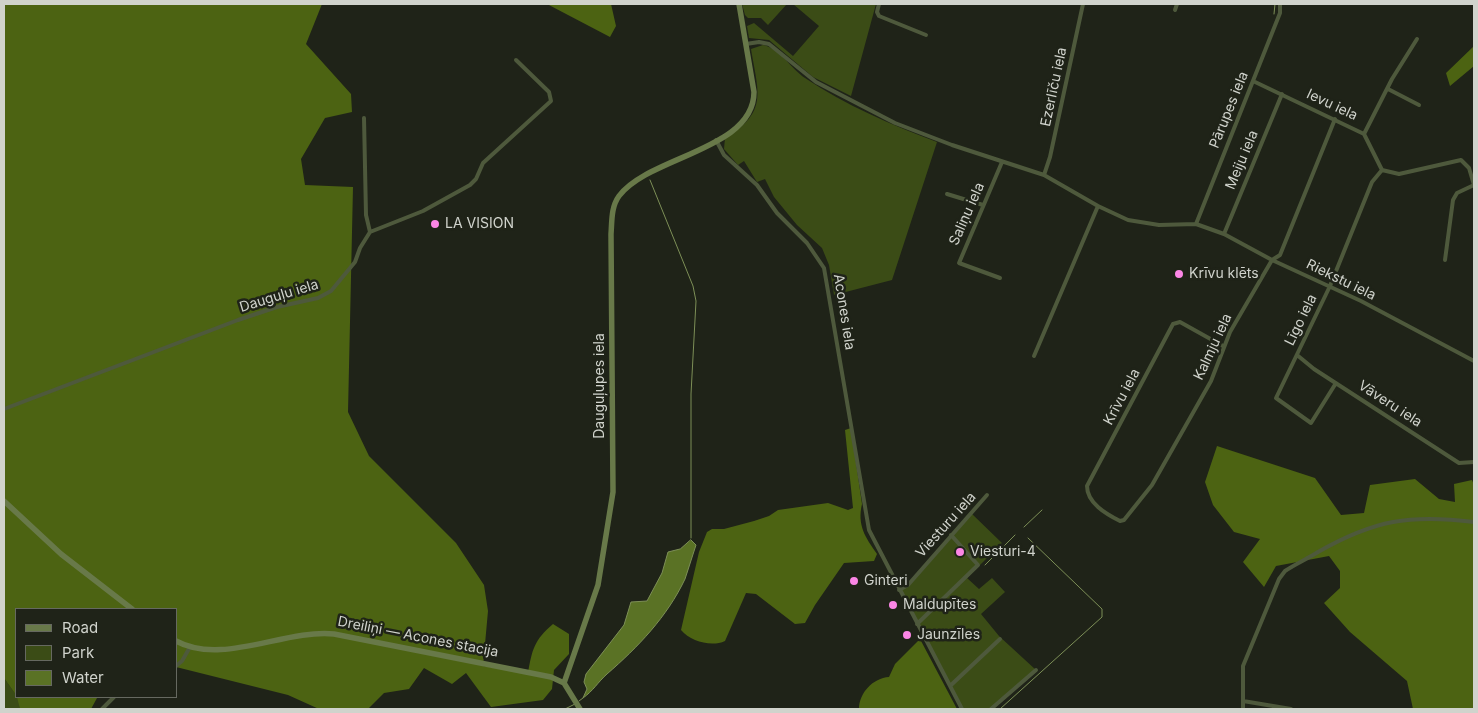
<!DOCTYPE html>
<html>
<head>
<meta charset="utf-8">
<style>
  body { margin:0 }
  #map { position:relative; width:1478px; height:713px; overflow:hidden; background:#1f2318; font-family:Inter,sans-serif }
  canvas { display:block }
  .frame { position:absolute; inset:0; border:5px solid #d0d3cc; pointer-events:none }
  .legend { position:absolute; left:15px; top:608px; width:162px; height:90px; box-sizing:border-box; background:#1f2318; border:1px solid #666960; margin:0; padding:6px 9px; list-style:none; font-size:15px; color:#d0d3cc }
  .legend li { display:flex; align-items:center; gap:10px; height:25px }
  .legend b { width:25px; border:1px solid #666960 }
</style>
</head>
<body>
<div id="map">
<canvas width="1478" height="713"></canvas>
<div class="frame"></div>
<ul class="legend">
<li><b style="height:6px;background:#687949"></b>Road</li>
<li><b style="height:14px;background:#3b4c16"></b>Park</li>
<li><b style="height:14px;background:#5a7225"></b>Water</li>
</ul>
</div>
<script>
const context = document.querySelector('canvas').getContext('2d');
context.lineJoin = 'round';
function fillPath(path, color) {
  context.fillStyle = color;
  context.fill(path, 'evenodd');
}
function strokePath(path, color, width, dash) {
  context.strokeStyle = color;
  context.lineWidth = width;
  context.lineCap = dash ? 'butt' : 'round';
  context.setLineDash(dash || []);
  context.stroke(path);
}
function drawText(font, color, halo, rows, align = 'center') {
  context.font = font + ' Inter,sans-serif';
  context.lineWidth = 5;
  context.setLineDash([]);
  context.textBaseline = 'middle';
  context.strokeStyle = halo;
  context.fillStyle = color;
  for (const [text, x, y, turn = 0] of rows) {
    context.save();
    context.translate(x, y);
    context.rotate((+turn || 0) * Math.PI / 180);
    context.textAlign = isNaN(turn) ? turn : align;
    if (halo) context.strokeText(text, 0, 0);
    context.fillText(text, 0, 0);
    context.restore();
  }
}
fillPath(new Path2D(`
  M 742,4 L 787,4 L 768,25 L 761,18 L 748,18 L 745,15 Z
  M 793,4 L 876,4 L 851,96 L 813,77 L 769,40 L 749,38 L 747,26 L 754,23 L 793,56 L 819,26 Z
  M 763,45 C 780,48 791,69 805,78 C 845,105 892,125 937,142 L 892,280 L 834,295 L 829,265 L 822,248 L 797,225 L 774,197 L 765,179 L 757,182 L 744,161 L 738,165 L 724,149 L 725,138 C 769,112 758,92 751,49 Z
  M 971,513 L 1002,543 L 967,578 L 979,589 L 992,578 L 1005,592 L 981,614 L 999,636 L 1036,670 L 991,709 L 962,709 L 899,590 L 908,584 Z
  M 4,678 L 19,699 L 20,709 L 4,709 Z`), '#3b4c16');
fillPath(new Path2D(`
  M 4,4 L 322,4 L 306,44 L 351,94 L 352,112 L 325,118 L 301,159 L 305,185 L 353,187 L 348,412 L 369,456 L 456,543 L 484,585 L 488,611 L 483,666 L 528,673 C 532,650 534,640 553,624 L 569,634 L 569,654 L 554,670 L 552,689 L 543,700 L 491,707 L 466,673 L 452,684 L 424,668 L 409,689 L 384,693 L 368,709 L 319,709 L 288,695 L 176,667 L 176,609 L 16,609 L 16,695 L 4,678 Z
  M 547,4 L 611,4 L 616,26 L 610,37 Z
  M 1474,46 L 1474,66 L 1450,86 L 1446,73 Z
  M 851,428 L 862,504 C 857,525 865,537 877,554 L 874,561 L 844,563 L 815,605 L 805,623 L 795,624 L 756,594 L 746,593 L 725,641 C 712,647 691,642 681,630 L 699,552 L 707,532 L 712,529 L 724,529 L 754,521 L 769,516 L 778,510 L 828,503 L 848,510 L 853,508 L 845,430 Z
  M 1217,446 L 1315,478 L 1341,515 L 1364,513 L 1370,485 L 1415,479 L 1439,499 L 1455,502 L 1454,484 L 1472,480 L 1474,485 L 1474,709 L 1413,709 L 1407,681 L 1350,632 L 1324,603 L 1340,588 L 1340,571 L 1329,556 L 1276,566 L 1264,587 L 1243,562 L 1260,539 L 1234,532 L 1213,505 L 1205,482 Z
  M 920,639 L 957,709 L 859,709 C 859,693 873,678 889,677 L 895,664 Z
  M 17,697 L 100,697 L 97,698 L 91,709 L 20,709 Z`), '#4c6312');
const water = new Path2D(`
  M 691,540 L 696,545 C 692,556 689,568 685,579 C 667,617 638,647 607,674 C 598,682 593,691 583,698 L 587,689 L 584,682 L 586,674 L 624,625 L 631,602 L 647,601 L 662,573 L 668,552 L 680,549 Z`);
fillPath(water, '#5a7225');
strokePath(water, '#7d8f57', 1);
strokePath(new Path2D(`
  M 994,4 L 1001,4
  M 1274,14 L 1275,4
  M 650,180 L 693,286 L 696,301 L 691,394 L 691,538
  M 1024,527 L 1042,510
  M 985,565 L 1015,535
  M 579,701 L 583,698
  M 565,709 L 575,704
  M 1000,709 L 1102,617 L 1102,609 L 1028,538`), '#7d8f57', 1);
strokePath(new Path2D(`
  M 879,4 L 877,12 L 879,16 L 926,35
  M 1175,10 L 1177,4
  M 746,44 L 759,42 L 769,44 L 816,82 L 895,123 L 952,145 L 1044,175 L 1098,206 L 1128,220 L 1159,225 L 1196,224 L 1224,234 L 1272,260 L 1361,301 L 1474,361
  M 1253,81 L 1364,134 L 1382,170
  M 1388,89 L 1419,105
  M 364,118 L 366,215 L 370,232
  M 1364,134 L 1392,79 L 1417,39
  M 716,140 L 724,155 L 757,185 L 777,213 L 807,243 L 824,268 L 869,530 L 962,709
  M 1382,170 L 1399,174 L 1461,160 L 1469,168 L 1474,185
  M 1044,175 L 1050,157 L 1083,4
  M 947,194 L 983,205
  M 1196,224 L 1280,13 L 1280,4
  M 1224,234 L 1282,94
  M 1445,260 L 1453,200 L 1457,193 L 1474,185
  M 1000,278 L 959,263 L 1002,162
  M 1223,346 L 1180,322 L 1173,324 L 1087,486 C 1087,503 1106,514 1120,521 L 1124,520 L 1152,485 L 1211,381 L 1230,332 L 1272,260 L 1280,255 L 1335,119
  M 1297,355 L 1314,369 L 1459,463 L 1474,462
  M 1034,356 L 1098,206
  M 1336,383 L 1311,423 L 1276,398 L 1330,286 L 1372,182 L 1382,170
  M 4,409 L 238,320 L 277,307 L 318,298 L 331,291 L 355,262 L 360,248 L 370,232 L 423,211 L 470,185 L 476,179 L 483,163 L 551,101 L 549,92 L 516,60
  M 899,590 L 908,585 L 987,495
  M 917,624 L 978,565 L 951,535
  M 176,666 L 182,661 L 190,647
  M 950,686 L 1000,639
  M 1243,701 L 1291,709
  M 102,709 L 114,697
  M 991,709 L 1036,670
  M 1243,709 L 1243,666 L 1279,579 L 1285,571 C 1295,564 1307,559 1318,552 C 1374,520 1410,514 1474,522`), '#4e593c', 4);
strokePath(new Path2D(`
  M 4,501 L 61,554 L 132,609
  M 176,641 C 222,666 284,629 334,634 L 551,677 L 564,683 L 580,709
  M 564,683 L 598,585 L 613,492 L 611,234 C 612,221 611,207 619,196 C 649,156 754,150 754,92 L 739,4`), '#687949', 5.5);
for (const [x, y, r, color] of [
  [435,224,5,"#fb86e5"],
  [1179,274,5,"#fb86e5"],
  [960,552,5,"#fb86e5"],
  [854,581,5,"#fb86e5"],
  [893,605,5,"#fb86e5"],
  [907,635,5,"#fb86e5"]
]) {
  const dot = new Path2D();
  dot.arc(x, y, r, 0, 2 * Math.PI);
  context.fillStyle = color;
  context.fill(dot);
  strokePath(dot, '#1f2318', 2);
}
drawText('14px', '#d0d3cc', '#1f2318', [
  ["Ezerlīču iela",1054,87,-78],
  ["Ievu iela",1332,105,25],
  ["Pārupes iela",1229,110,-68],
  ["Meiju iela",1242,160,-67],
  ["Saliņu iela",967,214,-66],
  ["Riekstu iela",1341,280,26],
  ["Dauguļu iela",279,296,-17],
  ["Acones iela",844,312,81],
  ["Līgo iela",1301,320,-64],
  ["Kalmju iela",1213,347,-65],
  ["Dauguļupes iela",600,386,-90],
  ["Krīvu iela",1122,397,-62],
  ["Vāveru iela",1390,404,33],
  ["Viesturu iela",946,525,-48],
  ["Dreiliņi — Acones stacija",418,637,11]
]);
drawText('14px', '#d0d3cc', '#1f2318', [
  ["LA VISION",445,224],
  ["Krīvu klēts",1189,274],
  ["Viesturi-4",970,552],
  ["Ginteri",864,581],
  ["Maldupītes",903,605],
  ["Jaunzīles",917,635]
], 'left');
</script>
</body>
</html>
